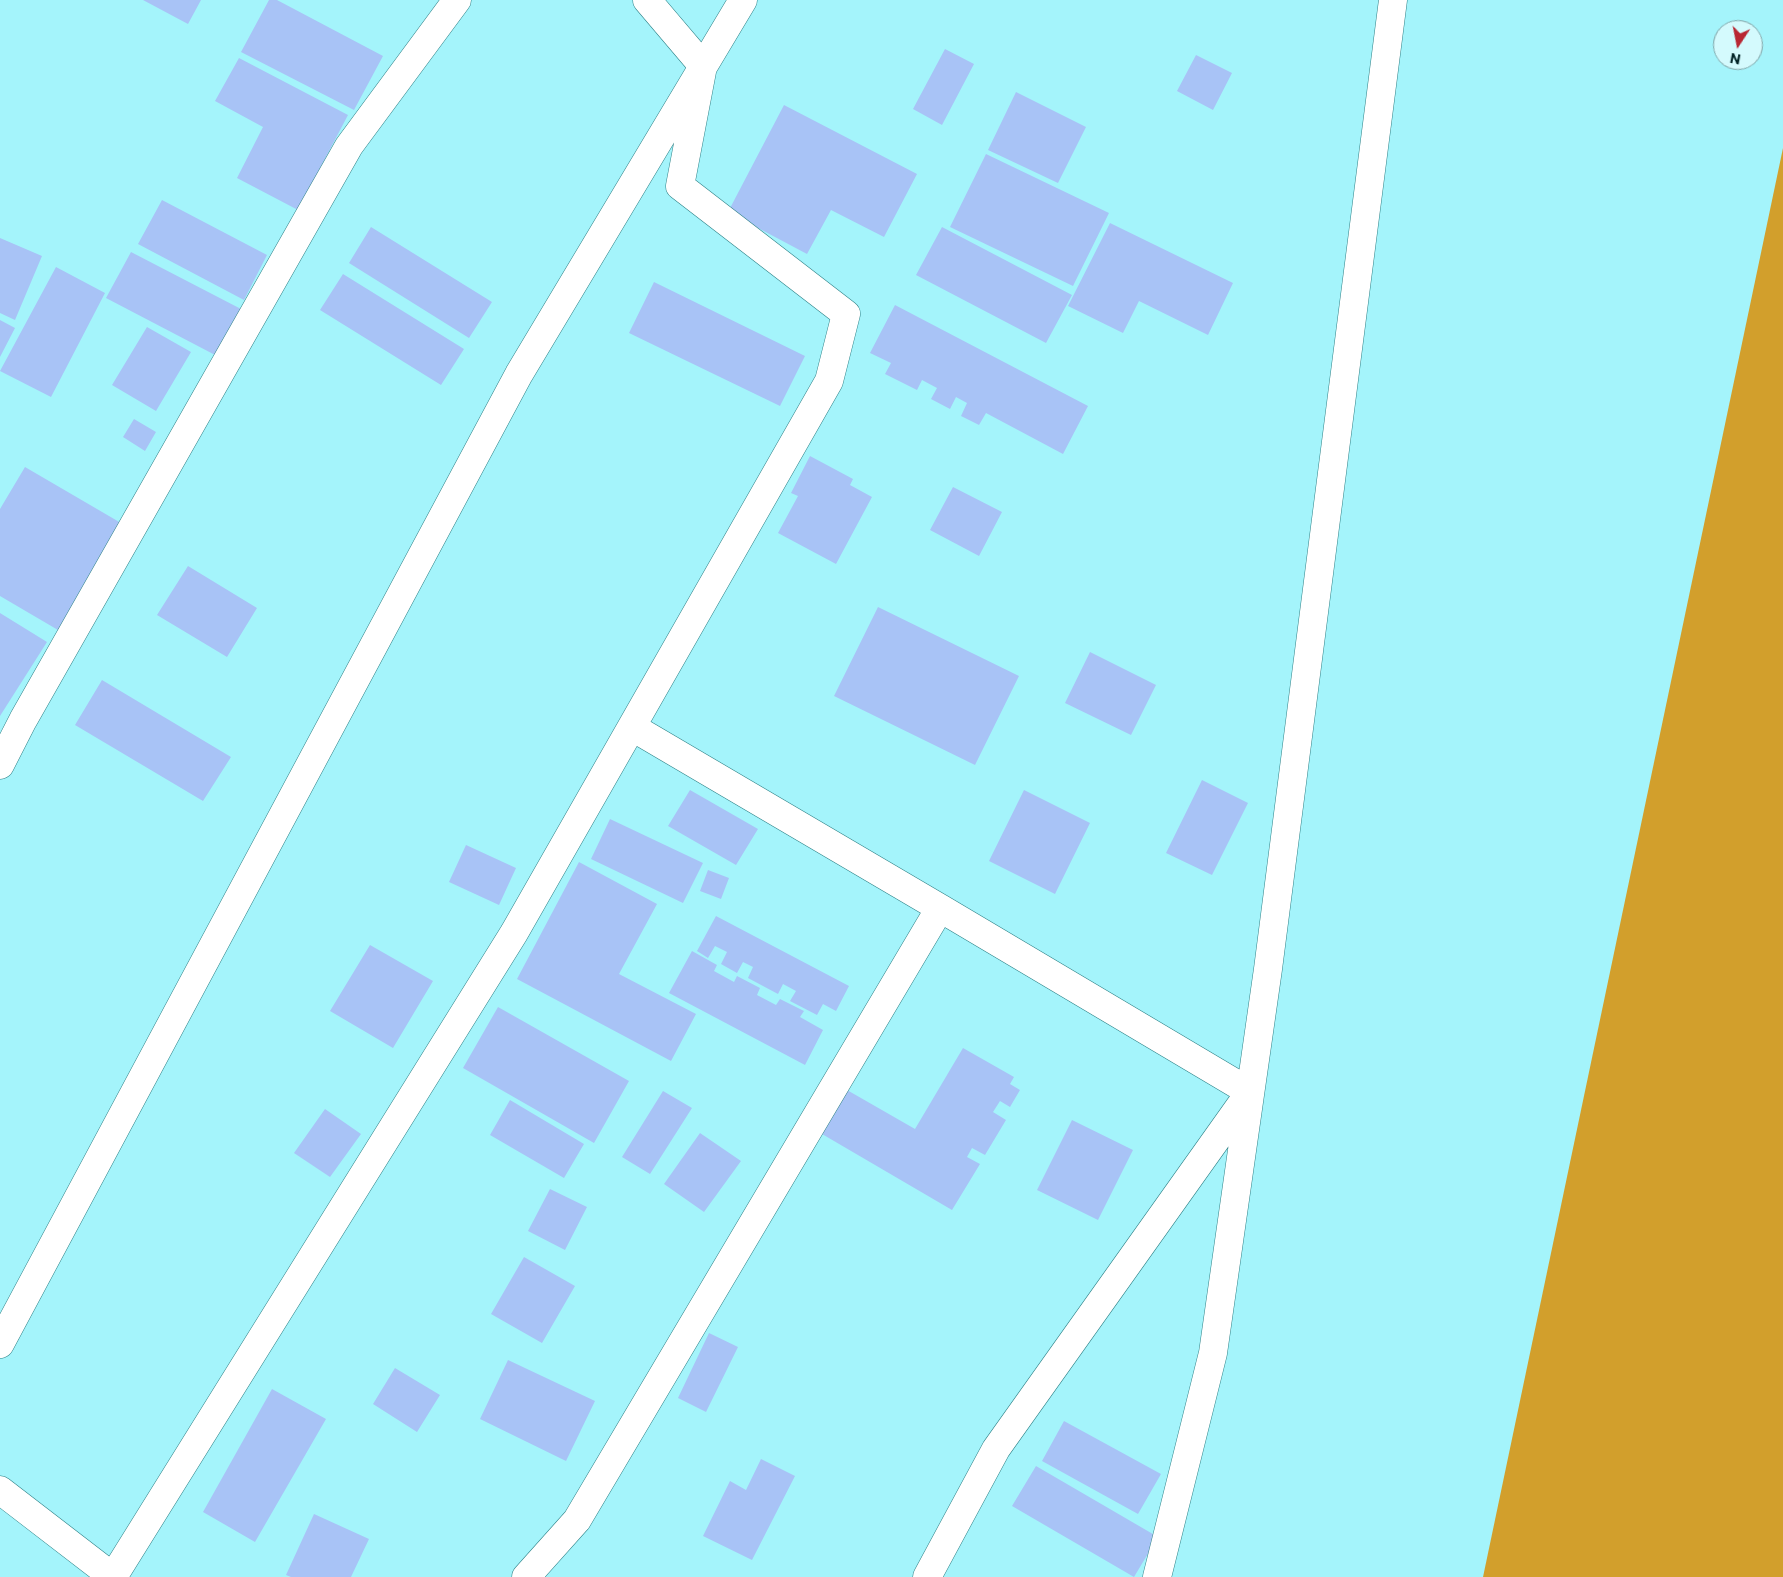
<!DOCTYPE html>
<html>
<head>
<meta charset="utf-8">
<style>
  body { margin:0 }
  #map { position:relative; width:1783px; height:1577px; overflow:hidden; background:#a4f4fb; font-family:Commissioner,sans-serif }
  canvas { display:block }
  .north { position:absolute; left:1713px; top:20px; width:50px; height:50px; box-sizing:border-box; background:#d4fafd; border:1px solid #80a4a7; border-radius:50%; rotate:191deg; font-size:14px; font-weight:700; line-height:20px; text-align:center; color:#022427 }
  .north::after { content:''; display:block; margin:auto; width:18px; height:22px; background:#b82733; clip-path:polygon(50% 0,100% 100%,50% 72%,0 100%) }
</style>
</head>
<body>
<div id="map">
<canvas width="1783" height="1577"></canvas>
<div class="north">N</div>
</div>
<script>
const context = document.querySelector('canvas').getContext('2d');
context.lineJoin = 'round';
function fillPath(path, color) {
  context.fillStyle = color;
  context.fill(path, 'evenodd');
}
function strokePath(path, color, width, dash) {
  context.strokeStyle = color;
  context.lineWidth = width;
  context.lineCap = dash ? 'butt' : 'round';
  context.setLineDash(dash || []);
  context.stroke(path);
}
fillPath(new Path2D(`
  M 1783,148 L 1783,1577 L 1483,1577 Z`), '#d29f2c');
fillPath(new Path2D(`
  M 143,0 L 201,0 L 188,24 Z
  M 269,0 L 277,0 L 383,56 L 354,110 L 241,52 Z
  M 945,49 L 974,64 L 942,125 L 913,109 Z
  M 1196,55 L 1232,73 L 1213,110 L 1177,91 Z
  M 239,58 L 348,115 L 298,210 L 237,178 L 263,127 L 215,101 Z
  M 1016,92 L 1086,127 L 1058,183 L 988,150 Z
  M 784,105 L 917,174 L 884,237 L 831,210 L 807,254 L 728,212 Z
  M 986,154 L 1109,213 L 1073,286 L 950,227 Z
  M 162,200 L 267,255 L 244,300 L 138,244 Z
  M 1110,223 L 1233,283 L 1208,335 L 1139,301 L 1123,333 L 1068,306 Z
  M 371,227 L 492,302 L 469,338 L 349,263 Z
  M 942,227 L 1072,295 L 1046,343 L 916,275 Z
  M 0,238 L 42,256 L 15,320 L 0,313 Z
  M 131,252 L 241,309 L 217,356 L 106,298 Z
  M 56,267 L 105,293 L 51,397 L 0,371 Z
  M 343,274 L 464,349 L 441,385 L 320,310 Z
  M 654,282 L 805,356 L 780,406 L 629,333 Z
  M 895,305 L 1088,406 L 1063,454 L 986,413 L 979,425 L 961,416 L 967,403 L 956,397 L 950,409 L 931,399 L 937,388 L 922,380 L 917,390 L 885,374 L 891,363 L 870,353 Z
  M 0,320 L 15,328 L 0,357 Z
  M 147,327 L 191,352 L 156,411 L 112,385 Z
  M 134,419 L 156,432 L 145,451 L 123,437 Z
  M 810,456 L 853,479 L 850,485 L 872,497 L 836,564 L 778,533 L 798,496 L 791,493 Z
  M 25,467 L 121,523 L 58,630 L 0,596 L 0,509 Z
  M 953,487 L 1002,512 L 979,556 L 930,530 Z
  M 188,566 L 257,608 L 227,657 L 157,615 Z
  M 878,607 L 1019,676 L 975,765 L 834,696 Z
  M 0,613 L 47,642 L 0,716 Z
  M 1090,652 L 1156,685 L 1131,735 L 1065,703 Z
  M 102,680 L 231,757 L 203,801 L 75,725 Z
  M 1202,780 L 1248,803 L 1212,875 L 1166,853 Z
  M 690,790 L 758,829 L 736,865 L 668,826 Z
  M 1024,790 L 1090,823 L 1055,894 L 989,861 Z
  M 610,819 L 703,863 L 683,903 L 591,859 Z
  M 466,845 L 516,868 L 499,905 L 449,882 Z
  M 579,862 L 657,904 L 619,974 L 696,1014 L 671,1061 L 517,979 Z
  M 708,870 L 729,878 L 721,899 L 700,891 Z
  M 716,916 L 849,986 L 836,1011 L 823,1004 L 817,1015 L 790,1001 L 796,991 L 783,984 L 778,994 L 748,978 L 753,967 L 743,962 L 737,973 L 721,964 L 727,952 L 715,946 L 708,958 L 697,951 Z
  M 370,945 L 433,981 L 393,1048 L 330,1011 Z
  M 692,951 L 717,965 L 714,971 L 734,982 L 737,976 L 760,988 L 757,995 L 776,1005 L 780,999 L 804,1011 L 800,1017 L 823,1030 L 805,1065 L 669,993 Z
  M 498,1007 L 629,1081 L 594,1143 L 463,1068 Z
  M 963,1048 L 1014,1077 L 1010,1084 L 1020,1090 L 1010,1107 L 1000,1101 L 993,1112 L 1006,1120 L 985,1155 L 972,1148 L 967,1157 L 980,1164 L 952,1210 L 822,1134 L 847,1090 L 915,1129 Z
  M 663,1091 L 692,1108 L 650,1174 L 622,1157 Z
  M 510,1100 L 584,1144 L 564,1178 L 490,1135 Z
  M 325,1109 L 361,1134 L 330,1177 L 294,1153 Z
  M 1072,1120 L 1133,1150 L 1098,1220 L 1037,1190 Z
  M 700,1133 L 741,1161 L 704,1212 L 664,1184 Z
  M 550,1189 L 587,1207 L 565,1250 L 528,1231 Z
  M 524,1257 L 575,1286 L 542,1343 L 491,1314 Z
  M 709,1333 L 738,1347 L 706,1412 L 678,1398 Z
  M 508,1360 L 595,1401 L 566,1461 L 480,1419 Z
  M 395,1368 L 440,1395 L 417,1432 L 373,1404 Z
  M 272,1389 L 326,1419 L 255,1542 L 203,1512 Z
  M 1064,1421 L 1161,1474 L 1138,1514 L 1042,1461 Z
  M 761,1459 L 795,1476 L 752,1560 L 703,1536 L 730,1481 L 746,1490 Z
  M 1036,1466 L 1158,1537 L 1134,1577 L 1012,1506 Z
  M 314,1514 L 369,1539 L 351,1577 L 291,1577 L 286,1575 Z`), '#a8c3f6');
const minor = new Path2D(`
  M 632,727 L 940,908
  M 0,765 L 23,720 L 349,146 L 457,0
  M 0,1344 L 519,374 L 743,0
  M 0,1490 L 113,1577
  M 113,1577 L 514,933 L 829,381 L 846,314 L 680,186 L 703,66 L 647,0
  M 526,1577 L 577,1520 L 940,908 L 1250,1092 L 996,1449 L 927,1577
  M 1157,1577 L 1213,1353 L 1268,969 L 1393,0`);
strokePath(minor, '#2d8086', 29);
strokePath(minor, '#fff', 28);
</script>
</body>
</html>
